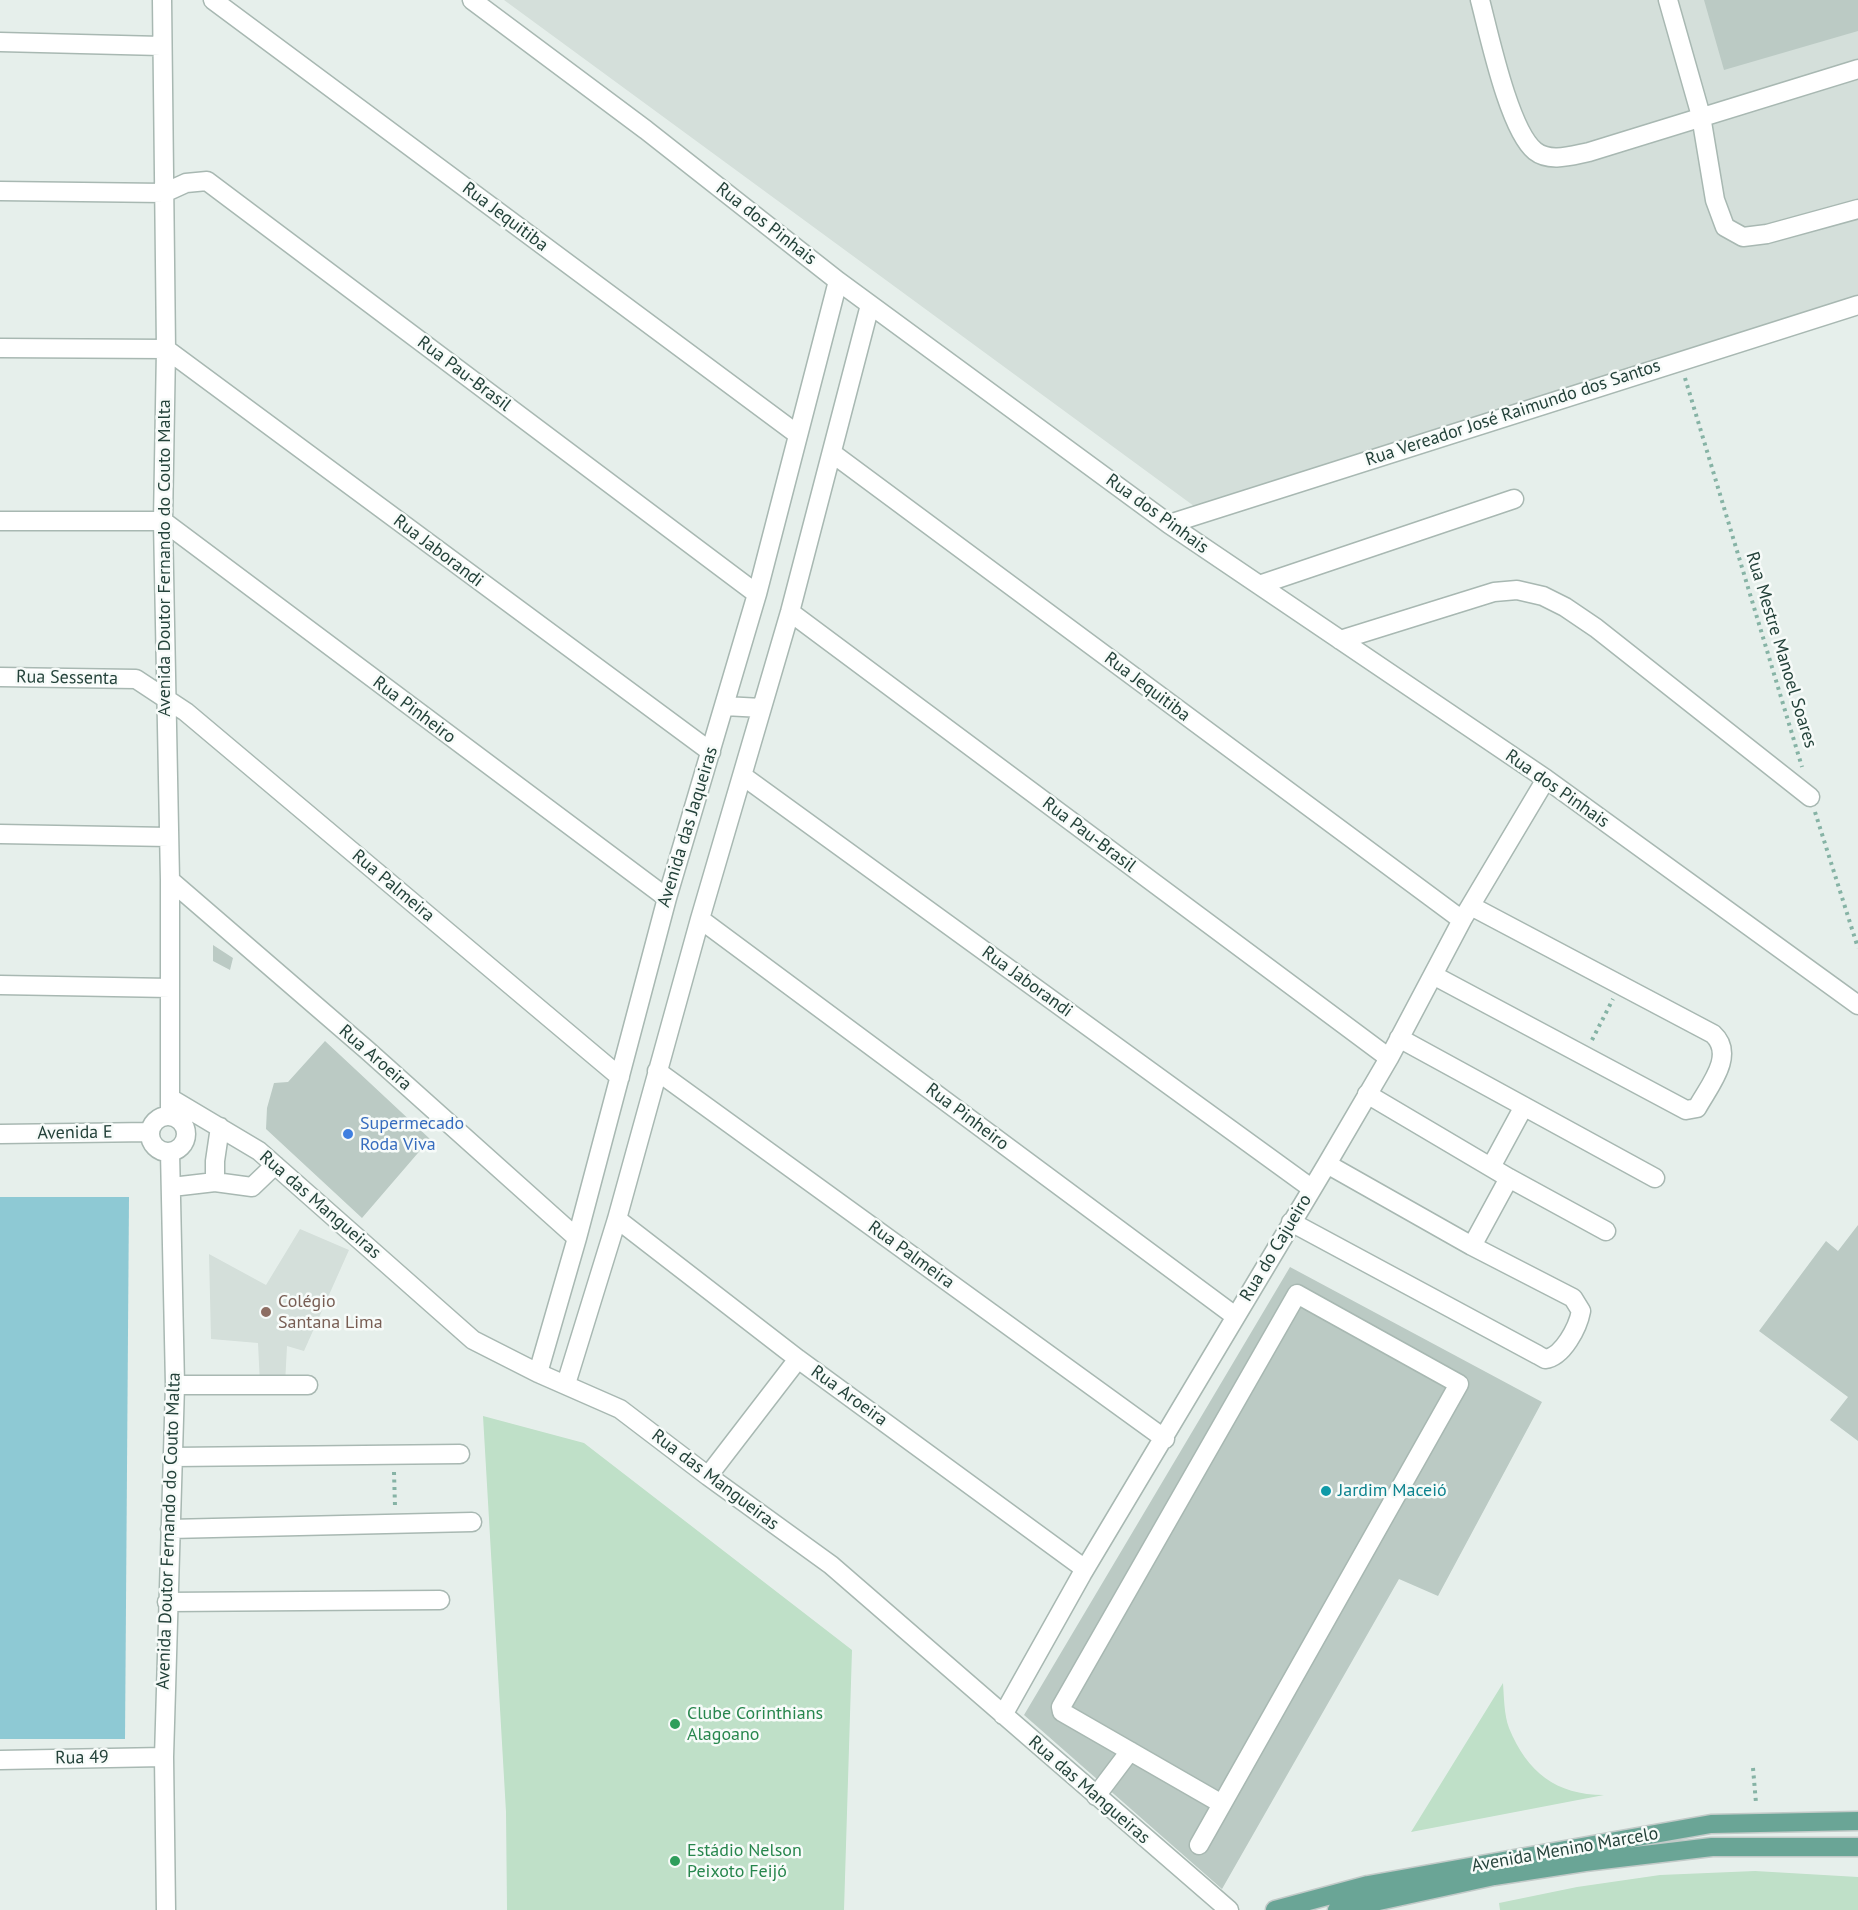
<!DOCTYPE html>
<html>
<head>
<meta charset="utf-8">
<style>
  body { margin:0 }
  canvas { display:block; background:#e6efeb }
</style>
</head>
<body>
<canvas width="1858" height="1910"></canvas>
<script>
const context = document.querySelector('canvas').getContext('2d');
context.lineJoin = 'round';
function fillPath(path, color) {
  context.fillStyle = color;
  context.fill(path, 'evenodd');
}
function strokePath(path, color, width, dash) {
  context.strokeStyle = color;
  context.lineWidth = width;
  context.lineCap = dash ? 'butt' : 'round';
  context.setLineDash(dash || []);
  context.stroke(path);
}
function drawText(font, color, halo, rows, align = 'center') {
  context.font = font + ' "PT Sans",sans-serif';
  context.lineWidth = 5;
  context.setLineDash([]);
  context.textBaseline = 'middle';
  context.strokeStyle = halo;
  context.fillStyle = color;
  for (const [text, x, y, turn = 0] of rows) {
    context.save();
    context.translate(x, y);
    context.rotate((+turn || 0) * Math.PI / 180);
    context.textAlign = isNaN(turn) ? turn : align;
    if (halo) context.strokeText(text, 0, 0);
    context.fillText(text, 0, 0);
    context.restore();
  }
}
fillPath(new Path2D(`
  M 504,0 L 1858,0 L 1858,303 L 1198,509 Z
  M 300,1229 L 349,1250 L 304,1351 L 287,1346 L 285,1384 L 260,1385 L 258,1343 L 211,1339 L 209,1254 L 266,1285 Z`), '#d4dfda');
fillPath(new Path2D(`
  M 483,1416 L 584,1443 L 852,1650 L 844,1910 L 507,1910 L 506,1812 Z
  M 1503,1683 C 1504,1696 1504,1715 1509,1728 C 1527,1772 1556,1795 1604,1795 L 1411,1832 Z
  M 1755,1871 L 1858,1877 L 1858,1910 L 1500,1910 L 1499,1903 L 1577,1887 L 1660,1875 Z`), '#bfe0c8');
fillPath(new Path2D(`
  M 0,1197 L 129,1197 L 125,1739 L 0,1739 Z`), '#8ec9d4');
fillPath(new Path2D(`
  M 1704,0 L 1858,0 L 1858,31 L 1724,70 Z
  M 213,945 L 233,958 L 230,970 L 213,961 Z
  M 325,1041 L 430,1139 L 362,1218 L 266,1129 L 267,1108 L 274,1083 L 288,1082 Z
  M 1858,1225 L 1858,1441 L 1830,1420 L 1848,1397 L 1759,1331 L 1826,1241 L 1838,1251 Z
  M 1290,1267 L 1542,1402 L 1438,1596 L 1399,1579 L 1222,1889 L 1024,1715 Z`), '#bbcac4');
const minor = new Path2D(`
  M 162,0 L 166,349 L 163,521 L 170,880 L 170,1116
  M 213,0 L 797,434
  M 472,0 L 646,130 L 838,281 L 1169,524 L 1546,779 L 1858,1005
  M 1480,0 C 1489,34 1509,130 1535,151 C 1550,163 1573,155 1589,152 L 1858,69
  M 1668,0 L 1701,116 L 1715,200 L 1725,227 L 1743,237 L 1767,234 L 1858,209
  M 0,42 L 161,46
  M 0,191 L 164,193 L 186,183 L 207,181 L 757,594
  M 0,348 L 166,349 L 711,752
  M 832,453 L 1462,920
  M 0,521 L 163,521 L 667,898
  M 1169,524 L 1858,305
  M 1259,585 L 1514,499
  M 790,612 L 1389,1058
  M 1340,640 L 1494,592 L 1517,590 L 1543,596 L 1565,607 L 1596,628 L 1810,797
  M 0,677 L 136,679 L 186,712 L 620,1077
  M 724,706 L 762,708
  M 743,776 L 1311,1188
  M 0,834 L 169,837
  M 170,880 L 367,1050 L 577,1238
  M 700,919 L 1235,1316
  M 1433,975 L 1686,1110 L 1697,1108 C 1709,1086 1736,1055 1713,1034 L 1471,906
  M 0,985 L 170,988
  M 1399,1038 L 1655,1178
  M 657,1071 L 1165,1439
  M 1367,1094 L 1509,1178 L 1606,1231
  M 170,1098 L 259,1151 L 473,1340 L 538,1373 L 620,1409 L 708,1476 L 831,1565 L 1229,1910
  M150 1134a18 18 0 1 1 36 0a18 18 0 1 1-36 0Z
  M 220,1127 L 215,1161 L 215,1182 L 252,1187 L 275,1165
  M 0,1134 L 150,1132
  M 1491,1167 L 1523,1108
  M 172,1187 L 215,1182
  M 617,1219 L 798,1359 L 1085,1569
  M 1291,1222 L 1538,1355 L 1545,1359 C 1563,1357 1578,1327 1581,1311 L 1573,1298 L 1472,1246 L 1327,1164
  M 1472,1246 L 1509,1178
  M 538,1373 L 577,1238 L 667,898 L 757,594 L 838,281
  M 566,1384 L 617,1219 L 700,919 L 790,612 L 870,305
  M 175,1385 L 308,1385
  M 173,1457 L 460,1454
  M 708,1476 L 798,1359
  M 170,1529 L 472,1522
  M 167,1602 L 440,1600
  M 1003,1715 L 1082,1574 L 1327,1164 L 1389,1058 L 1462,920 L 1546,779
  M 0,1760 L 164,1757
  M 1096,1796 L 1130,1751
  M 1199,1845 L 1459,1384 L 1297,1294 L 1061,1707 L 1062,1712 L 1222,1804
  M 166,1910 L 164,1757 L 175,1385 L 170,1152`);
const major = new Path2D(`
  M 1275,1910 L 1368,1885 L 1711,1824 L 1858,1821
  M 1337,1910 L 1494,1876 L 1585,1862 L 1712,1847 L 1858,1847`);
strokePath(minor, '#a8b8b2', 21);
strokePath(major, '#c2cac8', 21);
strokePath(new Path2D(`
  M 1685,378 L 1802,767
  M 1815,812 L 1858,948
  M 1592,1040 L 1613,999
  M 394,1472 L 395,1506
  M 1753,1768 L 1756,1803`), '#86b3a5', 4, [3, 4.5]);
strokePath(minor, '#fff', 18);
strokePath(major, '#6aa596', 18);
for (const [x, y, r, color] of [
  [348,1134,6,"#3f7fe0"],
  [266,1312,6,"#8d6e63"],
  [1326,1491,6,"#0f9aa8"],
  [675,1724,6,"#2e9e5b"],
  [675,1861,6,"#2e9e5b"]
]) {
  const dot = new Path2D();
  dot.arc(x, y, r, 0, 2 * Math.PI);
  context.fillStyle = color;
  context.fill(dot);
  strokePath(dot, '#f7fbf9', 2);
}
drawText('18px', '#24423a', '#f7fbf9', [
  ["Rua Jequitiba",505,217,37],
  ["Rua dos Pinhais",766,224,38],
  ["Rua Pau-Brasil",464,374,37],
  ["Rua Vereador José Raimundo dos Santos",1513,413,-18],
  ["Rua dos Pinhais",1157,514,36],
  ["Rua Jaborandi",438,551,37],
  ["Avenida Doutor Fernando do Couto Malta",165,558,-90],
  ["Rua Mestre Manoel Soares",1781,650,73],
  ["Rua Sessenta",67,678,1],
  ["Rua Jequitiba",1147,687,37],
  ["Rua Pinheiro",414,710,37],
  ["Rua dos Pinhais",1557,789,35],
  ["Avenida das Jaqueiras",688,827,-73],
  ["Rua Pau-Brasil",1089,835,37],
  ["Rua Palmeira",393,886,40],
  ["Rua Jaborandi",1027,982,36],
  ["Rua Aroeira",375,1058,41],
  ["Rua Pinheiro",967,1117,37],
  ["Avenida E",75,1133,-1],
  ["Rua das Mangueiras",320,1205,41],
  ["Rua do Cajueiro",1276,1248,-59],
  ["Rua Palmeira",911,1255,36],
  ["Rua Aroeira",849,1396,36],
  ["Rua das Mangueiras",715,1480,37],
  ["Avenida Doutor Fernando do Couto Malta",169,1531,-88],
  ["Rua 49",82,1758,-1],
  ["Rua das Mangueiras",1089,1790,41],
  ["Avenida Menino Marcelo",1565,1850,-10]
]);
drawText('18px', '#366cbe', '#f7fbf9', [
  ["Supermecado",360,1124],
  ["Roda Viva",360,1145]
], 'left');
drawText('18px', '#785e54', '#f7fbf9', [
  ["Colégio",278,1302],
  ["Santana Lima",278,1323]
], 'left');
drawText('18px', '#0d838f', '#f7fbf9', [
  ["Jardim Maceió",1338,1491]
], 'left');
drawText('18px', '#27864d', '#f7fbf9', [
  ["Clube Corinthians",687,1714],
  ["Alagoano",687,1735],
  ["Estádio Nelson",687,1851],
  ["Peixoto Feijó",687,1872]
], 'left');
</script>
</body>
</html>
